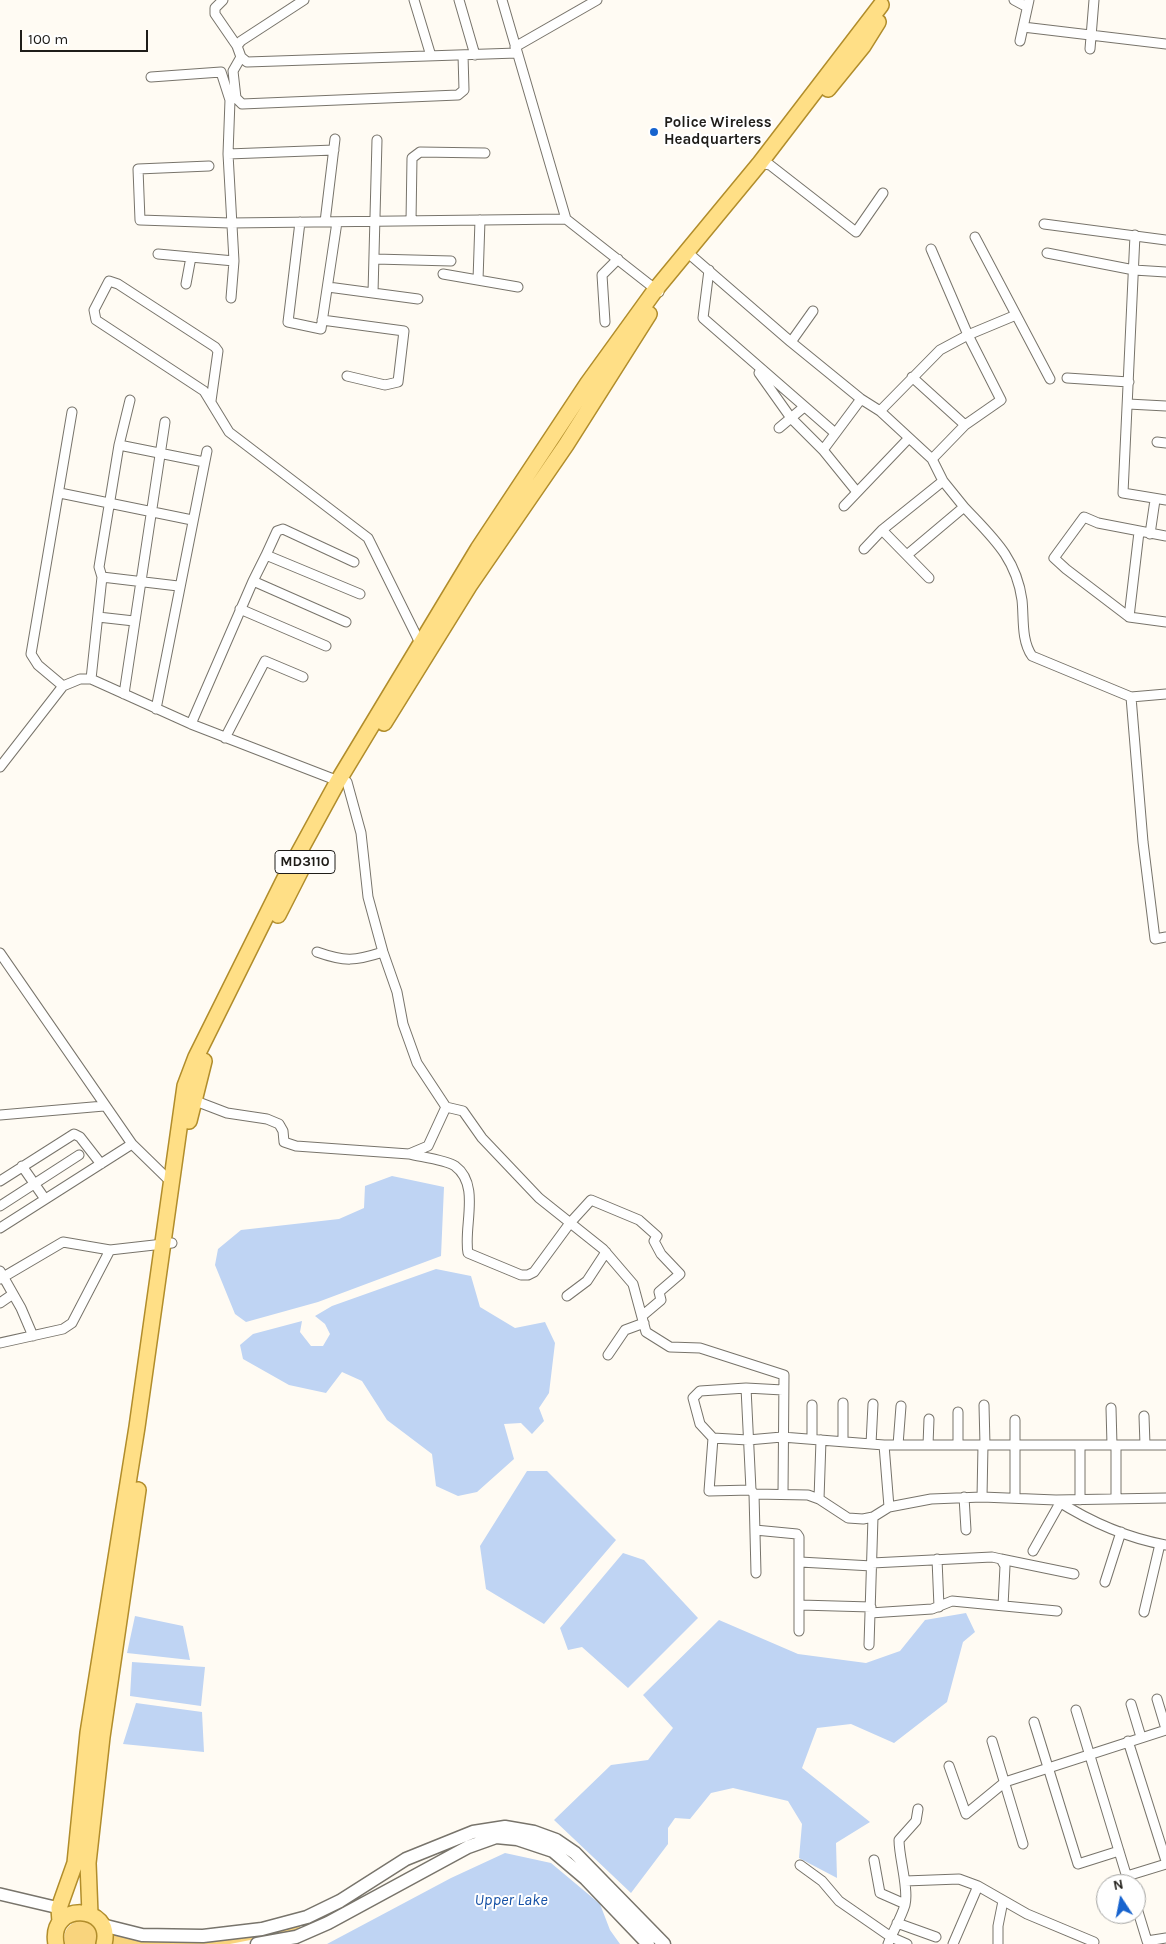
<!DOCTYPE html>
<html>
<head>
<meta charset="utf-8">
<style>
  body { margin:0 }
  #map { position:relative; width:1166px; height:1944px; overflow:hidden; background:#fffbf3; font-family:Karla,sans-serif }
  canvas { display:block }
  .north { position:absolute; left:1096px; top:1874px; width:50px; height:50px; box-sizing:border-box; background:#fff; border:1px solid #a5a5a3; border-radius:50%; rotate:349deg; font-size:14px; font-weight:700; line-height:20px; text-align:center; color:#1f1d19 }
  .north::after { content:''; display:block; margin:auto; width:18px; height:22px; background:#1763ce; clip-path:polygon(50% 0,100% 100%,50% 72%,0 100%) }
  .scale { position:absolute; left:20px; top:30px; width:128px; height:22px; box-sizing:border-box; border:2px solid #1f1d19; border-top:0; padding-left:6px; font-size:15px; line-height:18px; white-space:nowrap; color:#1f1d19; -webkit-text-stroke:4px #fff; paint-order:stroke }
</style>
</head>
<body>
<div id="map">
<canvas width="1166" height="1944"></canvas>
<div class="north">N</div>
<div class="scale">100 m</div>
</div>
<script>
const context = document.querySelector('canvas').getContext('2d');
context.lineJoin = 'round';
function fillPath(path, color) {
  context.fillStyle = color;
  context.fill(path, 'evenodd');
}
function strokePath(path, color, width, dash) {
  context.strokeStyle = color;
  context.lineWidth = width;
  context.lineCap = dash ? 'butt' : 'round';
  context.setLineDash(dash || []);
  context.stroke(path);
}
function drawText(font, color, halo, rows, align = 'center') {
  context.font = font + ' Karla,sans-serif';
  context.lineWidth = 4;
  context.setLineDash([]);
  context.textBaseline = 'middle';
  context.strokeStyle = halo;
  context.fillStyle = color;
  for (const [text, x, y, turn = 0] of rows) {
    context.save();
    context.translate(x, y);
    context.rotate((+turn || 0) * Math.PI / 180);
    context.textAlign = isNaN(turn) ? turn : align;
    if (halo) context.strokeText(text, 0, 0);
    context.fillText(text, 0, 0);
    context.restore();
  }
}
fillPath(new Path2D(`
  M 81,1920 C 96,1923 98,1930 98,1944 L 65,1944 C 62,1931 69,1923 81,1920 Z
  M 299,1923 L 301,1930 L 230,1944 L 108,1944 L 111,1934 L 145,1942 L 205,1941 Z`), '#f9d47d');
fillPath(new Path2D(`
  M 392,1176 L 444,1187 L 441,1256 L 318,1302 L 246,1322 L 235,1314 L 215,1265 L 218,1249 L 241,1230 L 339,1219 L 364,1208 L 365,1186 Z
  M 436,1269 L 471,1276 L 480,1307 L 515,1328 L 545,1322 L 555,1343 L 549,1393 L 539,1408 L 544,1421 L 532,1434 L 521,1423 L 504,1424 L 514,1459 L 477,1492 L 458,1496 L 436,1486 L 432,1454 L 387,1420 L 362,1381 L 342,1372 L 326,1393 L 289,1385 L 243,1359 L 240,1345 L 253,1334 L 302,1321 L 300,1332 L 311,1346 L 323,1346 L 330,1334 L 325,1324 L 315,1316 L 332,1306 Z
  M 527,1471 L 547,1471 L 616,1540 L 544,1624 L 486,1589 L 480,1546 Z
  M 623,1553 L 644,1560 L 698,1618 L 628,1688 L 582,1647 L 568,1650 L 560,1628 Z
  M 966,1613 L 975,1632 L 963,1642 L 947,1702 L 894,1743 L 851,1724 L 817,1728 L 802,1768 L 870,1822 L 836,1843 L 837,1878 L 799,1858 L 802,1824 L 788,1801 L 733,1788 L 711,1793 L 690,1819 L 675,1818 L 668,1828 L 668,1844 L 631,1893 L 554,1820 L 611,1765 L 648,1760 L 673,1728 L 643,1695 L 719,1620 L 798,1654 L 866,1663 L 900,1651 L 925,1620 Z
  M 135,1616 L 183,1626 L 190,1660 L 127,1653 Z
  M 132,1662 L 205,1667 L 201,1706 L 130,1696 Z
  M 136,1703 L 202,1712 L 204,1752 L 123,1744 Z
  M 505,1853 L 551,1863 L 600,1904 L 610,1930 L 620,1944 L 327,1944 L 451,1878 Z`), '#bfd4f3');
const minor = new Path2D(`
  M 223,0 L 215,8 L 215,14 L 237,46 L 241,57 L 247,62 L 517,53
  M 414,0 L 431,56
  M 459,0 L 475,55
  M 502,0 L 566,219 L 659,292
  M 1014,0 L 1027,7
  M 1023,27 L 1166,44
  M 1020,41 L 1029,0
  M 237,46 L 241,41 L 304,0
  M 515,47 L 597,0
  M 1090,49 L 1094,0
  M 241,57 L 233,71 L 236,98 L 242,104 L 458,95 L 464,90 L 463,55
  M 151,77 L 221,72 L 230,100 L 228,154 L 234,261 L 231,298
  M 228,154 L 334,150
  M 760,163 L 770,165 L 856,232 L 883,193
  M 209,166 L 138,169 L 140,220 L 230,223 L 566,219
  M 411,221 L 412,158 L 420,152 L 485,153
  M 300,222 L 288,322 L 321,329 L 337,222
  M 325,222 L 335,139
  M 1044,224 L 1166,240
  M 1135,235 L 1123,493 L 1166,500
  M 975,237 L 1050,379
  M 931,249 L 968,335 L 1001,400 L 965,425 L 932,459
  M 687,252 L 791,342 L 861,399 L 880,411 L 932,459 L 943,481 L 964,507 L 907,555
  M 1047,253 L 1134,270 L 1166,272
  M 158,254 L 234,261
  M 375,259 L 451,261
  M 709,270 L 703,318 L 835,433
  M 443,274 L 518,287
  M 478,280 L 480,220
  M 186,284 L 191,257
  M 328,287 L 418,299
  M 373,293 L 377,140
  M 322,320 L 404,331 L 398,382 L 385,385 L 347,376
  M 605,322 L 602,275 L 618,259
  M 791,342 L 813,311
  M 759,373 L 791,418 L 823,450 L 857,492
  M 912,377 L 965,425
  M 1067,378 L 1129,382
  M 211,401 L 218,351 L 215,347 L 118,284 L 109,281 L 94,310 L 96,320 L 204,391 L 229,432 L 368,538 L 420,643
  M 1128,404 L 1166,406
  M 880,411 L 940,350 L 968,335 L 1016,315
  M 779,428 L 804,407
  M 1157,442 L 1166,443
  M 119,445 L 204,462
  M 823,450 L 861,399
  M 60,493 L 192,520
  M 844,506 L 908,439
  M 964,507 C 992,537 1016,557 1022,600 C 1024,618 1021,640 1032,656 L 1131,697 L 1166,694
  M 882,530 L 929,578
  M 1150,534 L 1155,500
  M 1166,536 L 1098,523 L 1084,517 L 1054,558 L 1066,569 L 1129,617 L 1166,622
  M 864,549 L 882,530 L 943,481
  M 266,555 L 277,531 L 283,529 L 354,562
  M 102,577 L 178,586
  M 253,581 L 266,555 L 360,594
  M 240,609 L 326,646
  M 98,617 L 134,621
  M 1129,617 L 1139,532
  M 91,679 L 102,577 L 99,567 L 119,445 L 130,400
  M 63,686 L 38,665 L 31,654 L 72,412
  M 124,694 L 165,422
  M 1131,697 L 1143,842 L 1155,939 L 1166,937
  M 156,709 L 207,451
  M 191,724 L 253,581 L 346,622
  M 225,738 L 265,661 L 303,677
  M 0,767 L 63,686 L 80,679 L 91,679 L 191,724 L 341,782
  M 347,782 L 361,833 L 368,897 L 383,952 L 397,992 L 403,1024 L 417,1063 L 446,1107 L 463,1111 L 482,1138 L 539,1198 L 603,1249 L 633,1284 L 646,1332 L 670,1347 L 700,1348 L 784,1375 L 783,1494
  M 317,952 C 345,962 355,961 383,952
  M 0,953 L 132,1144 L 173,1184
  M 193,1100 L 227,1113 L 267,1119 L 279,1124 L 283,1131 L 284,1142 L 296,1146 L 409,1154 L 428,1146 L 446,1107
  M 0,1115 L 104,1106
  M 409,1154 C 421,1157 446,1160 455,1166 C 481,1185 463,1227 468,1253 L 521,1275 L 528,1275 L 534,1272 L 570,1223 L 591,1200 L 639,1220 L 657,1236 L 654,1241 L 661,1254 L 680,1274 L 659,1292 L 661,1300 L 642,1316
  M 22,1166 L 45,1199
  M 0,1181 L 74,1134 L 80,1137 L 101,1164
  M 0,1206 L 79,1155
  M 0,1228 L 132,1144
  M 0,1271 L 21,1308 L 33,1336
  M 0,1279 L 63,1242 L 110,1250 L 172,1243
  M 567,1296 L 587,1281 L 606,1252
  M 0,1303 L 13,1294
  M 0,1343 L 63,1329 L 72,1323 L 110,1250
  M 608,1355 L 625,1330 L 644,1323
  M 746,1388 L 751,1490
  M 783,1390 L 746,1388 L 700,1391 L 693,1398 L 700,1424 L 713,1438 L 748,1440 L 782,1437 L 884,1445 L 1166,1445
  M 843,1403 L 843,1441
  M 812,1405 L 812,1439
  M 984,1405 L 985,1445
  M 1111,1408 L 1112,1445
  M 958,1412 L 958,1445
  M 1144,1416 L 1145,1445
  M 713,1438 L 709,1491 L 751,1490 L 754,1494 L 808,1495 L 819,1499 L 848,1518 L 863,1519 L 873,1517 L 889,1507 L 931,1499 L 982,1497 L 1056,1500 L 1166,1498
  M 871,1444 L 873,1404
  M 884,1445 L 889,1507
  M 898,1445 L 901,1406
  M 928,1445 L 929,1419
  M 1080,1445 L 1080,1500
  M 754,1494 L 756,1573
  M 964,1497 L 966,1530
  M 982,1497 L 983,1445
  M 1015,1498 L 1015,1420
  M 819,1499 L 821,1440
  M 1116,1499 L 1116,1445
  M 1056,1500 C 1089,1521 1127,1538 1166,1545
  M 755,1530 L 797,1534 L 799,1537 L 799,1631
  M 1033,1551 L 1060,1503
  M 937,1559 L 939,1607
  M 1001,1559 L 1074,1574
  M 800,1562 L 872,1566
  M 872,1563 L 992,1557 L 1001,1559 L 1005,1566 L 1003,1606
  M 1105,1582 L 1121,1532
  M 800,1605 L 871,1607
  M 1144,1612 L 1160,1544
  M 870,1613 L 932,1609 L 952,1601 L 1057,1611
  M 869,1645 L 873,1517
  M 1157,1699 L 1166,1729
  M 1131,1704 L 1141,1737
  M 1076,1710 L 1129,1884
  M 1034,1722 L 1078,1864 L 1119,1851
  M 992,1741 L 1023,1844
  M 1128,1741 L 1166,1861
  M 949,1766 L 966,1814 L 1005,1782 L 1166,1730
  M 874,1860 L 880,1893 L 905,1904
  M 800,1865 L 822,1881 L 839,1901 L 891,1937 L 907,1944
  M 1127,1876 L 1166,1864
  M 905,1881 L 959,1879 L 978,1886 L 1027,1914 L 1094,1942
  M 1136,1905 L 1147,1941 L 1166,1938
  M 897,1923 L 936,1937
  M 888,1944 C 893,1931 901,1918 905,1905 C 909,1889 899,1858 899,1840 L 916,1821 L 918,1809
  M 953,1944 L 978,1886
  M 998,1944 L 998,1926 L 1003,1901`);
const tertiary = new Path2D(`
  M 0,1894 L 59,1908`);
const secondary = new Path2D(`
  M 102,1925 L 142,1935 L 203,1936 L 262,1929 L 307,1917 L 340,1901 L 406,1859 L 473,1832 L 505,1827 L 534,1832 L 556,1840 L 575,1853 L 664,1944
  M 257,1944 L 296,1937 L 328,1923 L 468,1847 L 496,1837 L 517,1839 L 553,1851 L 586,1879 L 648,1944`);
const primary = new Path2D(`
  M 828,89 L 863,46 L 878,22
  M 384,723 L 469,586 L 566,445 L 649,314
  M 278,915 L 306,860
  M 189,1121 L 204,1061
  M 90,1914 L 88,1863 L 102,1737 L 138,1490
  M 60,1922 L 59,1908 L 75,1863 L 88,1733 L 137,1427 L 185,1086 L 196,1057 L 285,878 L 338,781 L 478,549 L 588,383 L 656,289 L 760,163 L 881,5
  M 56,1944 C 48,1901 114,1904 104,1944`);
strokePath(minor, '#78746b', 11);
strokePath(tertiary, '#78746b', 14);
strokePath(secondary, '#78746b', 15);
strokePath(primary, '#b18d2b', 18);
strokePath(minor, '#fff', 9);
strokePath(tertiary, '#fff', 11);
strokePath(secondary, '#fff', 12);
strokePath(primary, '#ffdf86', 15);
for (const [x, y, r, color] of [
  [654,132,5,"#1763ce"]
]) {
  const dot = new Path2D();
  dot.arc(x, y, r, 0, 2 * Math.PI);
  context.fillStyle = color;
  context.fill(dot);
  strokePath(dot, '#fff', 2);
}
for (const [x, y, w] of [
  [305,862,60]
]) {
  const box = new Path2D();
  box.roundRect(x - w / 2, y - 11.5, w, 23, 4);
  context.fillStyle = '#fff';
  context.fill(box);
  strokePath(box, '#1f1d19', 1);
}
drawText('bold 14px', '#1f1d19', null, [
  ["MD3110",305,862]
]);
drawText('bold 15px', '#1f1d19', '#fff', [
  ["Police Wireless",664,123],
  ["Headquarters",664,140]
], 'left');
drawText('italic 16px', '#1450a6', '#fff', [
  ["Upper Lake",511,1900]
]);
</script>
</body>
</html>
